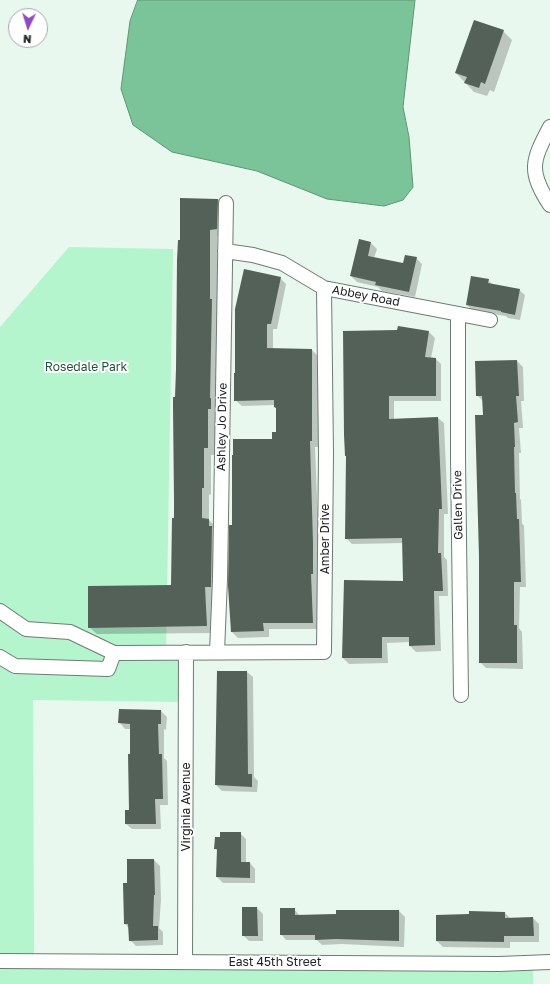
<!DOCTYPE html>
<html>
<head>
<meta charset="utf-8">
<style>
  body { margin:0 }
  #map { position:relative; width:550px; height:984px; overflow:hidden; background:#e9f8ee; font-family:"Golos Text",sans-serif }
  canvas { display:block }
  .north { position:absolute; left:8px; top:8px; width:40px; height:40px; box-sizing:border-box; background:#fff; border:1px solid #a6a8a7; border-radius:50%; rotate:184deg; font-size:11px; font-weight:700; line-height:16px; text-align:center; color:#202522 }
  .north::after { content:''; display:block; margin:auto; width:14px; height:18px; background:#8e4cc1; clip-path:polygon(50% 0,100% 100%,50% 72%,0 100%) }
</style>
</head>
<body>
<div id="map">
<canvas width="550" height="984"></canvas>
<div class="north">N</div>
</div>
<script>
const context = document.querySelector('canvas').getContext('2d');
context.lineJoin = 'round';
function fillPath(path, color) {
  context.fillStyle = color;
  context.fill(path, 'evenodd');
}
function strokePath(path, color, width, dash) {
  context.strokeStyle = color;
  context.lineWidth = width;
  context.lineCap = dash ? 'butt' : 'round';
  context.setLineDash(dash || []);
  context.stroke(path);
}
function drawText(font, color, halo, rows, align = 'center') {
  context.font = font + ' "Golos Text",sans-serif';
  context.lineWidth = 4;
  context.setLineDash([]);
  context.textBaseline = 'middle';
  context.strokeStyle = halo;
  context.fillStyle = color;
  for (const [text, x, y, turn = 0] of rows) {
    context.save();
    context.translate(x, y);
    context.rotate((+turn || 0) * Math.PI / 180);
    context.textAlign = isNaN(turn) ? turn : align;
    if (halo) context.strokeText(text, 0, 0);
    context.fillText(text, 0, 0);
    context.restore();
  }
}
fillPath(new Path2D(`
  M 69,247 L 173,249 L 166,652 L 186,652 L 186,702 L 33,700 L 34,961 L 533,964 L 533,984 L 0,984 L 0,327 Z`), '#b4f5cd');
const water = new Path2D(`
  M 138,0 L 415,0 L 403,107 L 409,137 L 413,187 L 403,200 L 384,206 L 327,199 L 257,171 L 172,152 L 133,125 L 121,89 L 130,21 Z`);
fillPath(water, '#7bc499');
strokePath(water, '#609475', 1);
fillPath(new Path2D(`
  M 503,31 L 512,40 L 494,92 L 490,90 L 487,96 L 474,92 L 456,73 Z
  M 218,200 L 225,208 L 224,236 L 217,236 L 217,305 L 219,307 L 218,416 L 215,416 L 215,455 L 211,455 L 211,494 L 209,495 L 209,520 L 216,527 L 218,594 L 212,594 L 214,633 L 97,634 L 89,627 L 172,586 L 181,241 Z
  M 371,243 L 377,249 L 374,258 L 404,264 L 416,258 L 422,264 L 415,297 L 382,291 L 378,287 L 357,282 L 351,276 Z
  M 280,278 L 286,284 L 277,329 L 273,329 L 273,349 L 312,350 L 318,356 L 318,447 L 315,447 L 319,550 L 318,580 L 317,580 L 318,629 L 269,629 L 269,637 L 238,638 L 232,632 L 229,600 L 273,440 L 277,433 L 277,409 L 275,405 L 242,406 L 235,400 Z
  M 488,280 L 493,285 L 519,290 L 525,295 L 520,320 L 508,318 L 506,316 L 473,311 L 467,305 Z
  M 399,327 L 429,332 L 435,338 L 431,358 L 435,358 L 441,364 L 441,401 L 394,401 L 394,419 L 438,418 L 444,423 L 448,514 L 444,514 L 444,557 L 447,560 L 448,596 L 439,596 L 441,651 L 416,652 L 410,646 L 410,642 L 387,643 L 388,663 L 349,664 L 343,658 L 404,582 L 404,543 L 352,544 L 346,538 L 347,457 L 346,456 L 344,332 L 398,331 Z
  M 517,361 L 523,367 L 524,401 L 521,401 L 523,428 L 519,428 L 521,453 L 519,453 L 520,499 L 521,500 L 522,523 L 524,526 L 526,587 L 520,587 L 519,628 L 522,632 L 523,669 L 486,668 L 480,662 L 484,416 L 483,401 L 477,395 Z
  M 247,672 L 253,677 L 254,777 L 258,781 L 257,792 L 222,791 L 216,785 Z
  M 161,711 L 167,717 L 166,730 L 164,729 L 164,758 L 167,761 L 168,805 L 160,805 L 161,829 L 132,829 L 126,824 L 130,811 L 131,729 L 125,729 L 120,723 Z
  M 240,833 L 246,839 L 246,863 L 250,863 L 255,869 L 255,883 L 223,883 L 217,877 L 218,851 L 215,849 Z
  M 154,860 L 160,866 L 161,900 L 159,928 L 163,932 L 163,945 L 136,946 L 130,940 L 129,928 L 125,924 Z
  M 257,908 L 263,914 L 263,941 L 249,941 L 243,935 Z
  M 294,909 L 300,916 L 399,911 L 405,917 L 404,947 L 342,944 L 322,945 L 317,940 L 286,940 L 281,934 Z
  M 505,913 L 510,918 L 533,918 L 539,924 L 539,942 L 510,942 L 510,948 L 443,947 L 437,941 L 470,915 Z`), '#0003');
fillPath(new Path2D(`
  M 474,20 L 504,30 L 485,84 L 481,82 L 479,88 L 464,83 L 467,77 L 455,73 Z
  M 180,198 L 218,199 L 217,229 L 210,230 L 210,299 L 212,299 L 210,398 L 211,398 L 211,409 L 208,409 L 208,448 L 204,448 L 204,488 L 202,488 L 202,518 L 209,519 L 209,526 L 212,526 L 211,587 L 205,587 L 207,626 L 88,628 L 88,586 L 171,585 L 172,518 L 174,518 L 174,500 L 173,408 L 173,397 L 175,397 L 176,369 L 177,260 L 178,240 L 180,240 Z
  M 359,239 L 371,242 L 368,256 L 403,263 L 405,255 L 417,257 L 409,292 L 375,285 L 376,282 L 350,276 Z
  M 244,269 L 281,277 L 271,324 L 267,324 L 267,348 L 312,349 L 312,441 L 310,441 L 313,543 L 313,574 L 311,574 L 313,623 L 263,623 L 264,631 L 231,632 L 228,586 L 229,525 L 232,525 L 232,455 L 233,455 L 233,439 L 272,439 L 272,432 L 276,432 L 276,408 L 274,407 L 274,400 L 234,401 L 234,373 L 235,373 L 235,309 Z
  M 471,276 L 489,279 L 488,283 L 520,289 L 515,315 L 501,312 L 501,311 L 466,305 Z
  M 398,326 L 429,331 L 425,357 L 436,358 L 436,396 L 389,396 L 389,419 L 438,417 L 442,509 L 439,509 L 438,553 L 441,553 L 443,591 L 434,591 L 435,645 L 409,646 L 409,637 L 382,637 L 382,658 L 342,658 L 344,580 L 403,581 L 402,538 L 345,539 L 346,456 L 345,456 L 344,435 L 343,331 L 397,330 Z
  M 517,360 L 519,396 L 516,396 L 518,422 L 514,423 L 515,447 L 514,447 L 515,493 L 516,493 L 517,519 L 519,519 L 521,582 L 514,582 L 514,625 L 517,625 L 517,663 L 479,663 L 479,556 L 475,415 L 483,415 L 482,396 L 476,396 L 475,361 Z
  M 217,671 L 247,671 L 248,774 L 252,774 L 252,787 L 215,785 Z
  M 119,709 L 161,710 L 161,724 L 158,724 L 159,754 L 162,754 L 163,799 L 155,799 L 156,824 L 125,824 L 125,810 L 129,810 L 128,754 L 130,754 L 130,724 L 118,723 Z
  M 220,832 L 241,832 L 241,862 L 250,862 L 250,878 L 216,877 L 217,849 L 214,849 L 215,837 L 220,837 Z
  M 127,859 L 154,859 L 155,895 L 154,895 L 153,926 L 158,926 L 158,940 L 129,941 L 128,924 L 124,924 L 123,883 L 127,883 Z
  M 242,907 L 257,907 L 258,936 L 242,936 Z
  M 280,908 L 295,908 L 295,915 L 336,914 L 336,910 L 399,910 L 399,941 L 336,939 L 315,940 L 315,935 L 280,935 Z
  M 469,911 L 505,912 L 505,918 L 533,917 L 534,936 L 504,936 L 504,942 L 436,941 L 436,915 L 469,914 Z`), '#546159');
const minor = new Path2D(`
  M 550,127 C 532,161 528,171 550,205
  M 225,251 L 253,255 L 282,263 L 324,288 L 490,320
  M 458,314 L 458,458 L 461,695
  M 0,611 L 26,629 L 70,632 L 114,653 L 324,652 L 326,454 L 324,288
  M 217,652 L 220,579 L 226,203
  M 0,657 L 15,666 L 108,669 L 114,653
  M 0,961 L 499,964 L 550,962
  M 185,962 L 186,652`);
strokePath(minor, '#6e7b73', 16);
strokePath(minor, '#fff', 14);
drawText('12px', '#202522', '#fff', [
  ["Abbey Road",366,296,11],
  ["Ashley Jo Drive",222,427,-89],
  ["Gallen Drive",458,505,-91],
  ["Amber Drive",325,539,-90],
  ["Virginia Avenue",186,807,-90],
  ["East 45th Street",275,962]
]);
drawText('12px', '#1e5538', '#fff', [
  ["Rosedale Park",86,367]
]);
</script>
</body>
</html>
